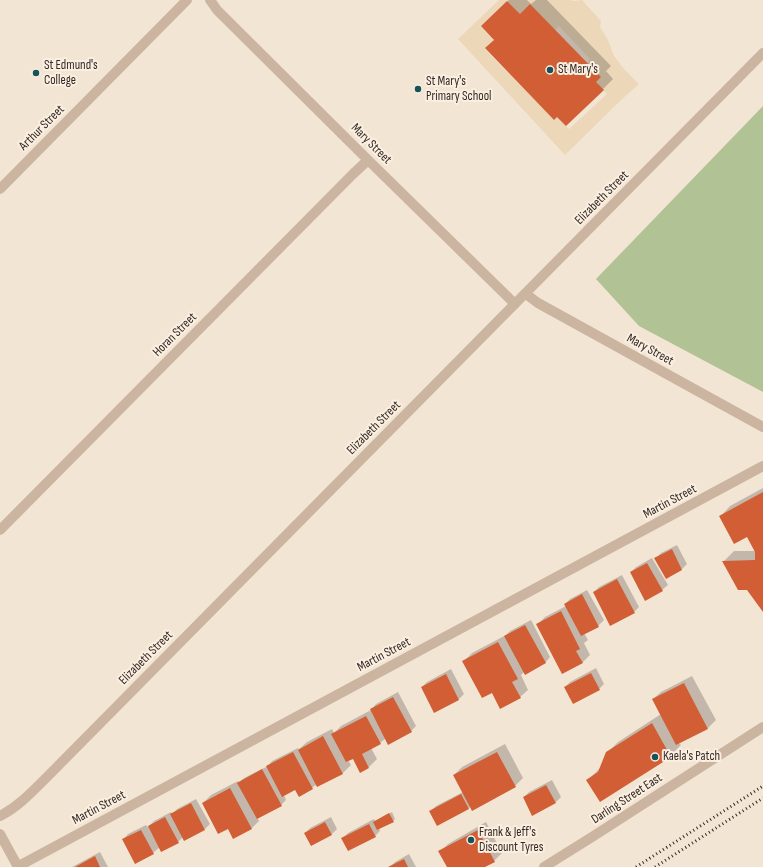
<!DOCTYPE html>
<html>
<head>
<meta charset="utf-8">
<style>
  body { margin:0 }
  canvas { display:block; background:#f3e5d4 }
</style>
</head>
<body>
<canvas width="763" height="867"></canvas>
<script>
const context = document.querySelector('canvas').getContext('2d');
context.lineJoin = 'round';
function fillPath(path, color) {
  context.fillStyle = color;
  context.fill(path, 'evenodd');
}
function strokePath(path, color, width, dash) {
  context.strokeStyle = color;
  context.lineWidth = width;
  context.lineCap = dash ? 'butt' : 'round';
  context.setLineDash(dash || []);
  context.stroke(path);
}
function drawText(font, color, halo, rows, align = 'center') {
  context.font = font + ' "Sofia Sans Condensed",sans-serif';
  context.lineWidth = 4;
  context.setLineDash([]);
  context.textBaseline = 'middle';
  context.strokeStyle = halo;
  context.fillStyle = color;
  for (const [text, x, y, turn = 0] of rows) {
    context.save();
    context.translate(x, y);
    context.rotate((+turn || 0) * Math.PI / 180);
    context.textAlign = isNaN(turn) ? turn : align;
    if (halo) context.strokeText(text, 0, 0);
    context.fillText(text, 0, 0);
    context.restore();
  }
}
fillPath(new Path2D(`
  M 763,106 L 763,392 L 639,326 L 596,279 Z`), '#b1c294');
fillPath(new Path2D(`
  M 499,0 L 570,0 L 574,1 L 582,0 L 601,21 L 600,27 L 608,40 L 614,56 L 624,69 L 639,84 L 619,102 L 565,155 L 458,39 ZM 507,1 L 520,14 L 555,30 L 559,26 L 590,59 L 587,63 L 601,77 L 596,82 L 607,94 L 569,129 L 557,117 L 554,120 L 485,49 L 494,40 L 481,26 Z`), '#ecd7b9');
fillPath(new Path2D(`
  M 509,0 L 527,0 L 531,4 L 536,0 L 547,0 L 611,66 L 606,71 L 613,79 L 603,89 L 495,39 L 482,26 Z
  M 763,488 L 763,610 L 748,589 L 723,562 L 734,551 L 756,551 L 748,536 L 720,517 L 730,506 Z
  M 677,545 L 687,564 L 682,569 L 666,578 L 656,558 L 661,553 Z
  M 652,558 L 668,585 L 662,590 L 631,572 L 636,567 Z
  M 622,575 L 639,607 L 634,612 L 594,592 L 599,587 Z
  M 587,590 L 604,620 L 598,626 L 584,633 L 588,640 L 584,643 L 590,655 L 582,663 L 537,625 L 545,617 L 566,606 L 565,604 L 570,599 Z
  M 531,620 L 550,657 L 545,663 L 524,672 L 521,675 L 528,690 L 520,697 L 492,692 L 464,661 L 472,653 L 506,635 L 510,631 Z
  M 596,668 L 604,684 L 599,689 L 565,687 L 570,682 Z
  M 451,669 L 464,694 L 459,699 L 435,711 L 422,687 L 427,682 Z
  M 692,676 L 716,720 L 708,728 L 679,743 L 681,745 L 670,756 L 588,780 L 601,767 L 607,753 L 618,742 L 661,714 L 653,699 L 661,692 Z
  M 398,692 L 416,726 L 411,731 L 386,738 L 380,743 L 371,748 L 377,759 L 369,767 L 361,771 L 353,757 L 348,760 L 351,765 L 343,773 L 318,786 L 317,784 L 312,788 L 296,788 L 284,795 L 286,800 L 281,805 L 257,817 L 259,821 L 251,829 L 228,828 L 203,803 L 211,795 L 238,781 L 239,782 L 244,778 L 268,766 L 272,761 L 298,748 L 299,749 L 307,742 L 332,729 L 334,733 L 341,726 L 371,710 L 376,704 Z
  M 505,744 L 523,778 L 515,786 L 473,809 L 471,806 L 469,808 L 438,825 L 431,811 L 436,806 L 463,792 L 454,775 L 462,767 Z
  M 552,780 L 561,797 L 556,802 L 524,797 L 529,792 Z
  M 196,799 L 210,824 L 205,829 L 185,840 L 183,837 L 178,842 L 160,847 L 153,853 L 123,840 L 128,834 L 146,825 L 148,827 L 154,821 L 171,812 L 172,814 L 177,809 Z
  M 392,812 L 395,819 L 393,821 L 379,828 L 380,831 L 375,836 L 343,838 L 348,833 L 374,819 L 375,821 Z
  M 331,817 L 337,829 L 332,834 L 311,845 L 305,833 L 310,828 Z
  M 486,822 L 502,853 L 494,861 L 483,867 L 448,867 L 440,852 L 448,844 Z
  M 100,852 L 108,867 L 72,867 Z
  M 409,854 L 416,867 L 390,867 L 395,862 Z`), '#0003');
fillPath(new Path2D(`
  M 507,1 L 520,14 L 530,4 L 601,77 L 596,82 L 604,90 L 566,126 L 557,117 L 554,120 L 485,48 L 494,40 L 481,26 Z
  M 763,492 L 763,612 L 747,590 L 738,590 L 722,561 L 755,560 L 755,552 L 747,537 L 734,544 L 719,516 Z
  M 672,549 L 682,570 L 666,579 L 654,558 Z
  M 647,563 L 663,591 L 645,601 L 630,572 Z
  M 617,579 L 635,613 L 610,626 L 593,592 Z
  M 582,594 L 599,627 L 581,636 L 564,604 Z
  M 561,611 L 580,649 L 576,651 L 583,663 L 562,674 L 536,624 Z
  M 525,625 L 546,663 L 525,675 L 504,636 Z
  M 498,642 L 518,679 L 512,682 L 521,698 L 500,709 L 492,693 L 482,698 L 462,661 Z
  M 591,673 L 600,690 L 573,704 L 564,687 Z
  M 446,674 L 459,700 L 434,713 L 421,687 Z
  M 684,683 L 708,729 L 676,745 L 652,699 Z
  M 393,697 L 412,732 L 388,745 L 370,709 Z
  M 366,716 L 381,744 L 362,754 L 369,768 L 360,773 L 353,759 L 346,762 L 331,734 Z
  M 652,723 L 671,757 L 600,802 L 586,780 L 598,772 L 606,752 Z
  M 323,736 L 343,774 L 317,787 L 298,750 Z
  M 293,752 L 313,789 L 299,797 L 295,790 L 282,797 L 266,766 Z
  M 497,752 L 516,787 L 472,811 L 453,775 Z
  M 262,769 L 282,806 L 257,819 L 237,783 Z
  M 546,785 L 556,803 L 532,816 L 523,797 Z
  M 230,788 L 252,829 L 233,839 L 228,829 L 218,834 L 202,803 Z
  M 461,794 L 469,809 L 437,826 L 429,811 Z
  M 191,803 L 205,830 L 184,841 L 170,814 Z
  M 389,813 L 394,822 L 377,830 L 373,822 Z
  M 165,817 L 179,843 L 161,852 L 148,826 Z
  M 325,822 L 332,835 L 311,846 L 304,833 Z
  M 369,824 L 376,837 L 348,851 L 341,838 Z
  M 141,830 L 154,854 L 135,864 L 122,839 Z
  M 478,830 L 495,862 L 485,867 L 447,867 L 438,851 Z
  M 95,856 L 100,867 L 75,867 Z
  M 404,859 L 408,867 L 388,867 Z`), '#d15e34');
strokePath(new Path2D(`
  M 210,0 L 217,10 L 368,160 L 515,304
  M 0,189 L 187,0
  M 526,294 L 538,303 L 763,427
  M 0,530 L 353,174 L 368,160
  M 0,816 C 18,807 32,792 46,778 L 763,53
  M 0,834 L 18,867
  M 17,867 L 763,466
  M 544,867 L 592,837 L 763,727`), '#cbb5a0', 10);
strokePath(new Path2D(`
  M 636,867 L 763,786
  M 655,867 L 763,798`), '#342924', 3, [1, 3]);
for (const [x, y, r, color] of [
  [550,70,4,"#165258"],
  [36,73,4,"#165258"],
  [418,89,4,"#165258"],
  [655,757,4,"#165258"],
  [471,840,4,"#165258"]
]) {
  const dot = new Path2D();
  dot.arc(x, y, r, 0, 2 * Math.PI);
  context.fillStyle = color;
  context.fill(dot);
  strokePath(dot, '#faefe0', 1.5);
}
drawText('13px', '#342924', '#faefe0', [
  ["St Edmund's",44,66],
  ["College",44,81],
  ["St Mary's",558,70],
  ["St Mary's",426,82],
  ["Primary School",426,97],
  ["Kaela's Patch",663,757],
  ["Frank & Jeff's",479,833],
  ["Discount Tyres",479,848]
], 'left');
drawText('13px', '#342924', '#faefe0', [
  ["Arthur Street",42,128,-45],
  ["Mary Street",371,144,45],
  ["Elizabeth Street",602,198,-45],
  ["Horan Street",175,335,-45],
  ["Mary Street",650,350,29],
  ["Elizabeth Street",374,428,-45],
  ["Martin Street",670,502,-28],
  ["Martin Street",384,655,-28],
  ["Elizabeth Street",146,658,-45],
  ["Darling Street East",627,799,-33],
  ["Martin Street",99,808,-28]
]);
</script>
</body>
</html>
